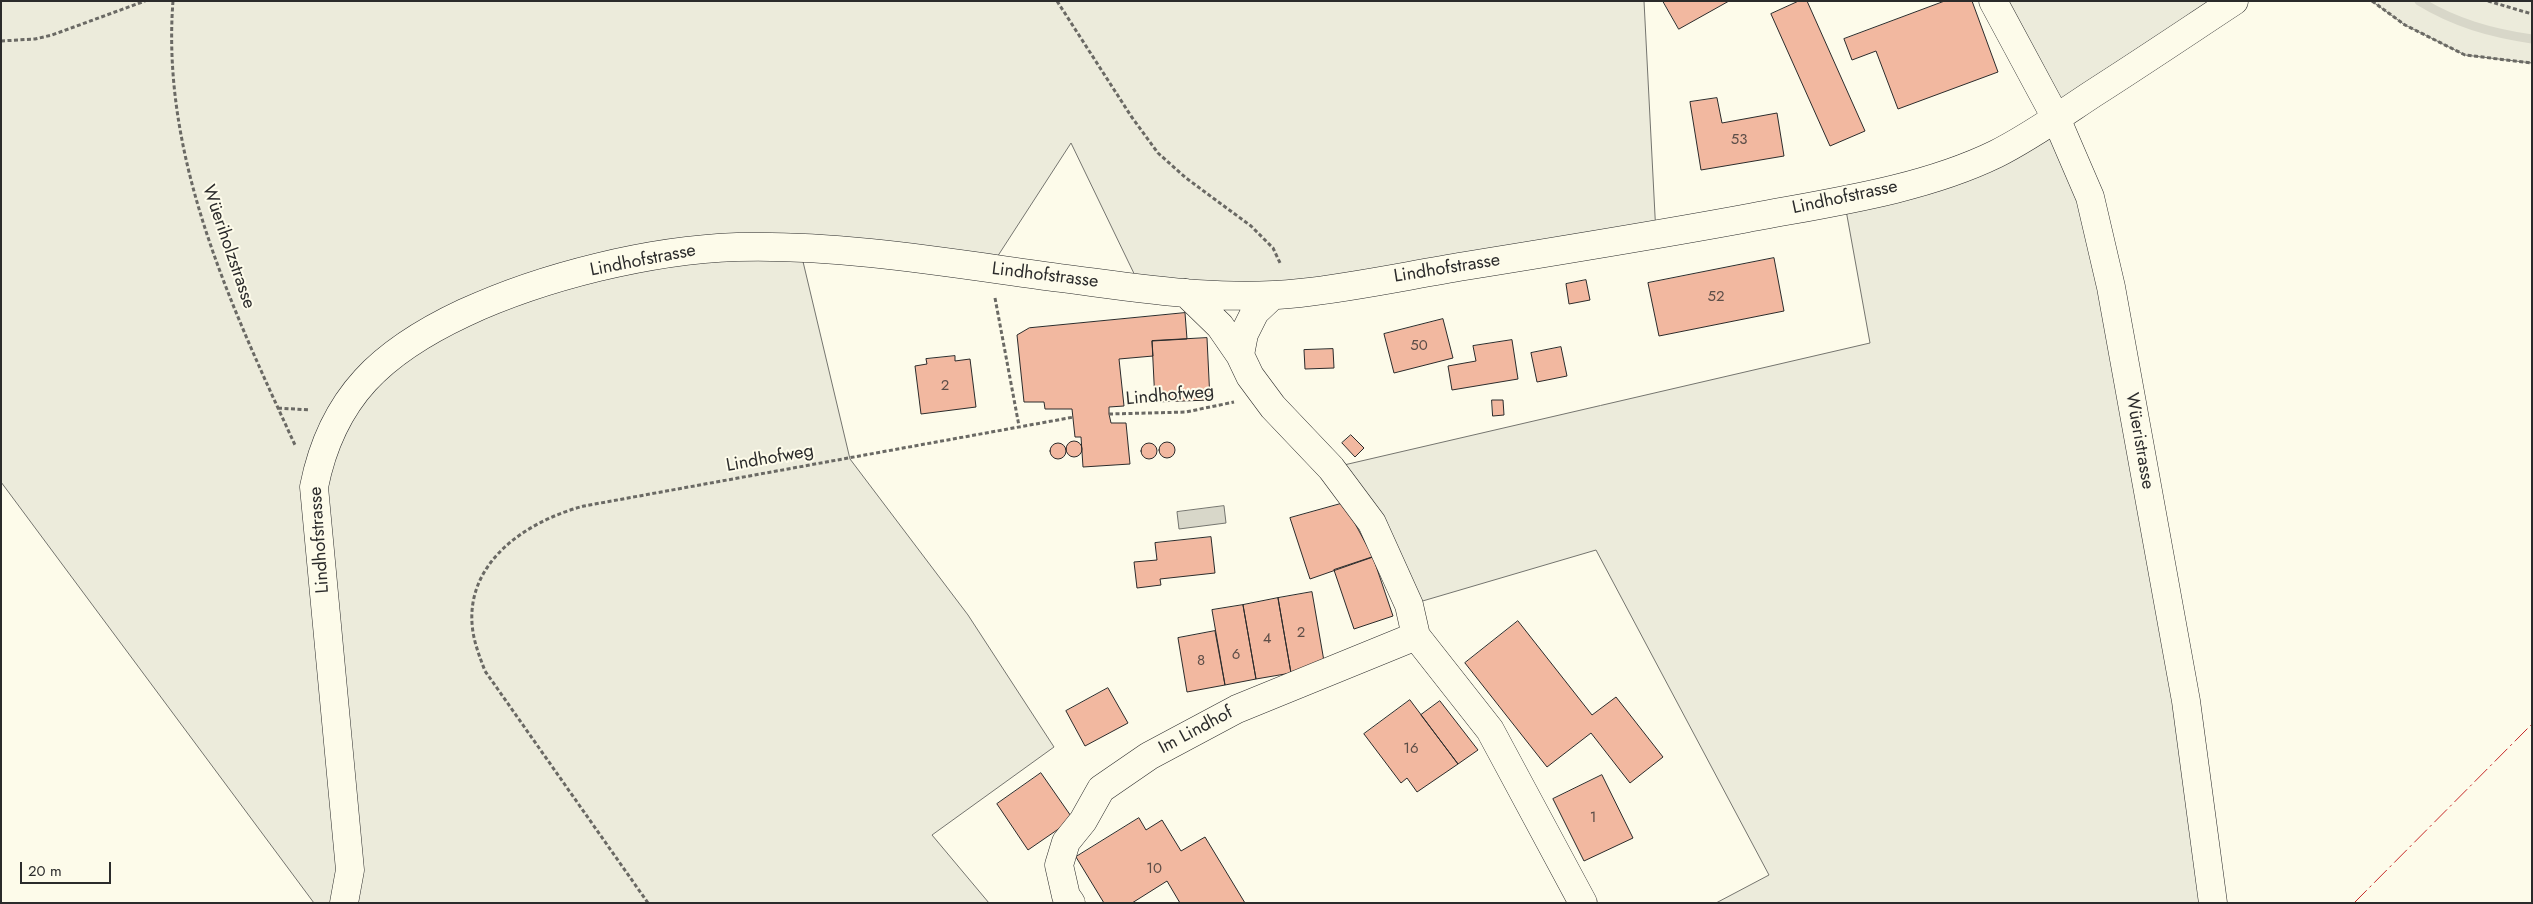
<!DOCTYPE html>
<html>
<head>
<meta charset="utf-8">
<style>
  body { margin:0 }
  #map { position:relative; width:2533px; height:904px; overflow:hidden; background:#fdfbea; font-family:Jost,sans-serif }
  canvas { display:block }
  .frame { position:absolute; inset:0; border:2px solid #2b2b2b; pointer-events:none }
  .scale { position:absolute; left:20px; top:862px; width:91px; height:22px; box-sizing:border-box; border:2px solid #2b2b2b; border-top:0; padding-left:6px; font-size:15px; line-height:18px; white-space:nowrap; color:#2b2b2b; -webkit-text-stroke:4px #fdfbea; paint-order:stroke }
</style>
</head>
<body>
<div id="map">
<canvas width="2533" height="904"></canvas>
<div class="frame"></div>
<div class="scale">20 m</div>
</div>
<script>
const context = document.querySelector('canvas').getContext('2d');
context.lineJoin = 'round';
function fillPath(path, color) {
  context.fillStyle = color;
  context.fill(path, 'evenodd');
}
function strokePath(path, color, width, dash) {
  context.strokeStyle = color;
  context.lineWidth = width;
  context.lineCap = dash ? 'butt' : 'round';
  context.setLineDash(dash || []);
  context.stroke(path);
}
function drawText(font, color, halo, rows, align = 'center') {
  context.font = font + ' Jost,sans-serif';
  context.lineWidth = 4;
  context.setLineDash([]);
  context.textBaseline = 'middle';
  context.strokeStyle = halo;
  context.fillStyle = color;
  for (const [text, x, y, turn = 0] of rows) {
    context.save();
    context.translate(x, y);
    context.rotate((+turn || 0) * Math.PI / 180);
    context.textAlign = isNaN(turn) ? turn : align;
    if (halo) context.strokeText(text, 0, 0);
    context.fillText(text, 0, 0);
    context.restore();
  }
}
const green = new Path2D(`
  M 1,1 L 1644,1 L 1656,235 L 1317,291 L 1141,288 L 1071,143 L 990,268 L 800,249 L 850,459 L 968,615 L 1054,747 L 932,835 L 989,903 L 314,903 L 1,482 Z
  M 1993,1 L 2234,1 L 2056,119 L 2111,287 L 2213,903 L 1716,903 L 1769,875 L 1596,550 L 1409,605 L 1331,468 L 1870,343 L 1844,199 L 2056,118 Z
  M 2372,1 L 2532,1 L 2532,63 L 2465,55 L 2405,25 Z`);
fillPath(green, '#ecebdb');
strokePath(green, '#74746e', 1);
const water = new Path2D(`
  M 1224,506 L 1226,523 L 1179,529 L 1177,512 Z`);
fillPath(water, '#d8d7c9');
strokePath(water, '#74746e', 1);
strokePath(new Path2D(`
  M 2419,1 C 2455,23 2491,33 2532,39`), '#d8d7c9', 9);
const building = new Path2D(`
  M 1663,1 L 1729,1 L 1679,29 Z
  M 1799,1 L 1807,1 L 1865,131 L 1830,146 L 1771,14 Z
  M 1945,1 L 1972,1 L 1998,72 L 1898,109 L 1876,51 L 1852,60 L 1844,39 Z
  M 1717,98 L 1722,123 L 1777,113 L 1784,156 L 1701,170 L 1690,102 Z
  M 1774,258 L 1784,311 L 1659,336 L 1648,283 Z
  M 1586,280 L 1590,300 L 1569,304 L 1566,284 Z
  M 1185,313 L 1187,339 L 1152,341 L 1153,356 L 1119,359 L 1124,406 L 1109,407 L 1109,414 L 1111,423 L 1126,423 L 1130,464 L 1083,467 L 1081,437 L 1075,437 L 1072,409 L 1045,409 L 1044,402 L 1024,402 L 1017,335 L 1029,328 Z
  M 1443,319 L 1453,358 L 1394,373 L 1384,334 Z
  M 1207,338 L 1210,400 L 1155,402 L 1152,341 Z
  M 1512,340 L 1518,379 L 1452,390 L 1448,366 L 1476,361 L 1473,346 Z
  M 1561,347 L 1567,376 L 1537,382 L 1531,353 Z
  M 1333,349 L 1334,368 L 1305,369 L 1304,350 Z
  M 955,356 L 955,361 L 970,359 L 976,407 L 921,414 L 915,366 L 927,364 L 926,359 Z
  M 1492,400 L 1503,400 L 1504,415 L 1493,416 Z
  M 1351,435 L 1364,448 L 1355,457 L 1342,443 Z
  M1066 449a8 8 0 1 1 16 0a8 8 0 1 1-16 0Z
  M1159 450a8 8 0 1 1 16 0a8 8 0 1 1-16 0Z
  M1141 451a8 8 0 1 1 16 0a8 8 0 1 1-16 0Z
  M1050 451a8 8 0 1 1 16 0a8 8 0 1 1-16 0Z
  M 1344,503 L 1373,557 L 1310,579 L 1290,518 Z
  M 1211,537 L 1215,573 L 1160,579 L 1161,585 L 1137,588 L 1134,562 L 1157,560 L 1155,543 Z
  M 1373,557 L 1393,616 L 1354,629 L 1334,570 Z
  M 1312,592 L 1325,667 L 1291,673 L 1278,598 Z
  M 1278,598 L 1291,673 L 1256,679 L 1243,605 Z
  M 1243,605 L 1256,679 L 1225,685 L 1212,610 Z
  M 1518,621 L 1592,715 L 1616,697 L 1663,757 L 1630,783 L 1591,733 L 1547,767 L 1465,663 Z
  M 1215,631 L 1225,685 L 1187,692 L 1178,638 Z
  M 1108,688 L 1128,723 L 1085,746 L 1066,711 Z
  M 1410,700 L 1458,764 L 1417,792 L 1407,778 L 1401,783 L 1364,734 Z
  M 1440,701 L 1478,750 L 1458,764 L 1421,715 Z
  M 1041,773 L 1073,819 L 1028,850 L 997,804 Z
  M 1602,775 L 1633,838 L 1584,861 L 1553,799 Z
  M 1139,818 L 1146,830 L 1162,820 L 1181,851 L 1205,837 L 1245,903 L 1180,903 L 1167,881 L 1132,903 L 1104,903 L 1076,857 Z`);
fillPath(building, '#f2b8a0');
strokePath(building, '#2b2b2b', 1);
const minor = new Path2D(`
  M 1186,293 L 1220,326 L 1240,355
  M 1273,295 L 1255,312 L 1244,334 L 1240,355 L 1250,376 L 1273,407 L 1331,468 L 1372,523 L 1409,605 L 1416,636 L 1490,730 L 1583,903
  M 344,903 L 350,870 L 314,487 C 332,396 383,351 464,313 C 544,276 650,250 737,247 C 842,244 956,264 1060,278 C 1139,288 1220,302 1300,293 C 1355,287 1410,275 1465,266 C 1558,251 1651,236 1743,219 C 1826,203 1920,191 1996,154 C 2030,137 2062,114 2094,93 C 2141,63 2187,32 2234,1
  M 1071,903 L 1066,896 L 1059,865 L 1066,842 L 1083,821 L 1101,789 L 1149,756 L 1237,709 L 1416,636`);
const tertiary = new Path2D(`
  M 1993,1 L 2056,118 L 2090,197 L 2111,287 L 2186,701 L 2213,903`);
strokePath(minor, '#2b2b2b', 29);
strokePath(tertiary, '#2b2b2b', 29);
strokePath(new Path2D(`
  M 173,1 C 161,158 231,306 295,445
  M 1057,1 L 1131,116 L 1158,153 L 1186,178 L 1251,226 L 1273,248 L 1281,265
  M 2372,1 L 2405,25 L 2465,55 L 2532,63
  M 2488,1 L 2532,14
  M 1,41 L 35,39 L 52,35 L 145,1
  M 995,298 L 1019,426
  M 278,408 L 310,410
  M 1109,414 L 1186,412 L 1234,402
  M 648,903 L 485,671 C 479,655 473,640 472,623 C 468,559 530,520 584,506 L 1074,417`), '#6a6964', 3, [4, 2.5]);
strokePath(minor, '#fdfbea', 28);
strokePath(tertiary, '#fdfbea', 28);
strokePath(new Path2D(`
  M 2354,903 L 2532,724`), '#c62828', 1, [18, 4, 2.5, 4]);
drawText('15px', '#5d4e48', null, [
  ["53",1739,140],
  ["52",1716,297],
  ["50",1419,346],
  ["2",945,386],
  ["2",1301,633],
  ["4",1267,639],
  ["6",1236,655],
  ["8",1201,661],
  ["16",1411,749],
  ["1",1593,818],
  ["10",1154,869]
]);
drawText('18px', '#2b2b2b', '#fdfbea', [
  ["Lindhofstrasse",1845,198,-12],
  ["Wüeriholzstrasse",228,247,71],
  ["Lindhofstrasse",643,261,-11],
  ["Lindhofstrasse",1447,269,-9],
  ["Lindhofstrasse",1045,276,7],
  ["Lindhofweg",1170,396,-5],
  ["Wüeristrasse",2139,441,80],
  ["Lindhofweg",770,459,-10],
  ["Lindhofstrasse",320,540,-94],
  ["Im Lindhof",1196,731,-28]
]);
</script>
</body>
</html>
